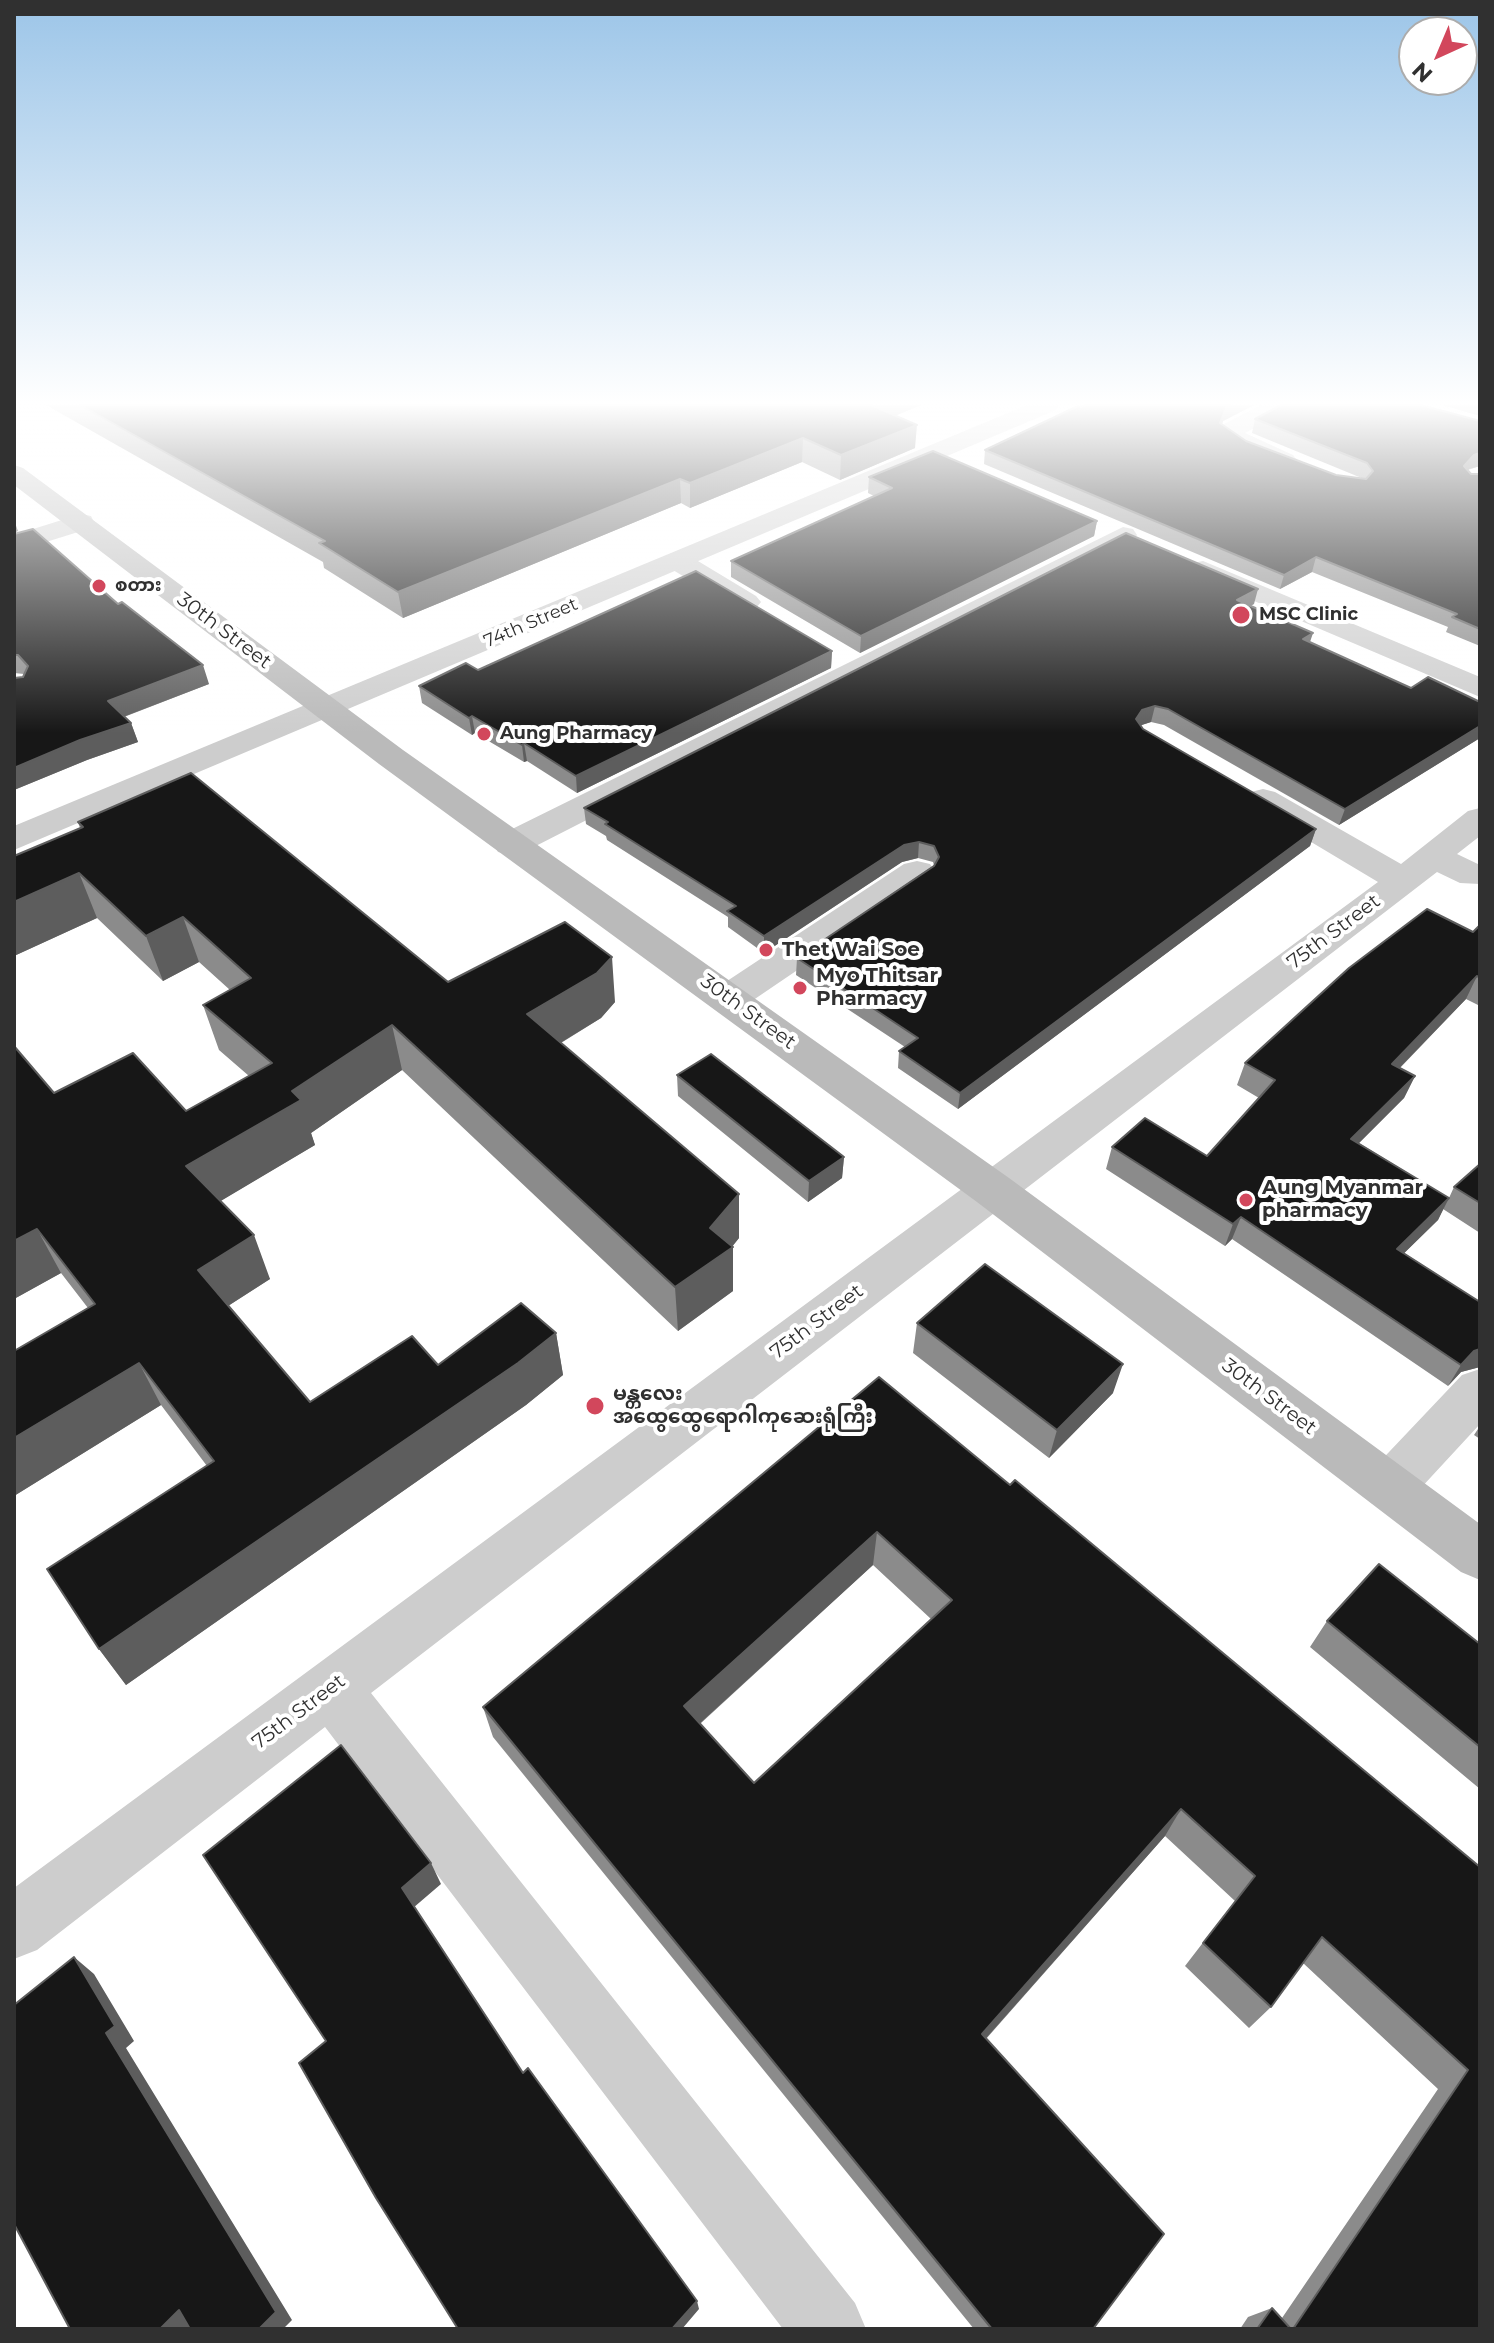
<!DOCTYPE html>
<html>
<head>
<meta charset="utf-8">
<style>
  body { margin:0 }
  #map { position:relative; width:1494px; height:2343px; overflow:hidden; background:#fff; font-family:Montserrat,sans-serif }
  canvas { display:block }
  .frame { position:absolute; inset:0; border:16px solid #303030; pointer-events:none }
  .north { position:absolute; left:1398px; top:16px; width:80px; height:80px; box-sizing:border-box; background:#fff; border:2px solid #acacac; border-radius:50%; rotate:224deg; font-size:22px; font-weight:700; line-height:32px; text-align:center; color:#303030 }
  .north::after { content:''; display:block; margin:auto; width:28px; height:36px; background:#d2475c; clip-path:polygon(50% 0,100% 100%,50% 72%,0 100%) }
</style>
</head>
<body>
<div id="map">
<canvas width="1494" height="2343"></canvas>
<div class="frame"></div>
<div class="north">N</div>
</div>
<script>
const context = document.querySelector('canvas').getContext('2d');
context.lineJoin = 'round';
function fillPath(path, color) {
  context.fillStyle = color;
  context.fill(path, 'evenodd');
}
function strokePath(path, color, width, dash) {
  context.strokeStyle = color;
  context.lineWidth = width;
  context.lineCap = dash ? 'butt' : 'round';
  context.setLineDash(dash || []);
  context.stroke(path);
}
function drawText(font, color, halo, rows, align = 'center') {
  context.font = font + ' Montserrat,"Noto Sans Myanmar",sans-serif';
  context.lineWidth = 8;
  context.setLineDash([]);
  context.textBaseline = 'middle';
  context.strokeStyle = halo;
  context.fillStyle = color;
  for (const [text, x, y, turn = 0] of rows) {
    context.save();
    context.translate(x, y);
    context.rotate((+turn || 0) * Math.PI / 180);
    context.textAlign = isNaN(turn) ? turn : align;
    if (halo) context.strokeText(text, 0, 0);
    context.fillText(text, 0, 0);
    context.restore();
  }
}
fillPath(new Path2D(`
  M 1261,405 L 1292,405 L 1288,410 L 1245,433 L 1293,455 L 1297,460 L 1293,465 L 1275,465 L 1223,441 L 1220,436 L 1224,424 Z
  M 81,514 L 91,516 L 94,522 L 91,528 L 14,552 L 14,535 Z
  M 1123,527 L 1133,529 L 1137,535 L 1133,541 L 524,852 L 511,855 L 498,852 L 493,844 L 498,836 Z
  M 678,553 L 688,555 L 756,596 L 761,602 L 756,608 L 746,611 L 736,608 L 668,567 L 664,561 L 668,555 Z
  M 1203,561 L 1480,677 L 1480,697 L 1193,575 L 1189,569 L 1193,563 Z
  M 1263,789 L 1275,792 L 1401,864 L 1468,811 L 1480,808 L 1480,836 L 1457,854 L 1480,865 L 1480,884 L 1460,883 L 1437,872 L 371,1693 L 855,2303 L 866,2329 L 783,2329 L 325,1727 L 37,1950 L 14,1959 L 14,1888 L 1378,882 L 1251,806 L 1246,799 L 1251,792 Z
  M 917,861 L 930,864 L 935,872 L 930,880 L 743,1007 L 729,1011 L 715,1007 L 709,998 L 715,989 L 904,864 Z
  M 1480,1369 L 1480,1424 L 1407,1503 L 1389,1510 L 1371,1503 L 1363,1487 L 1371,1471 L 1462,1375 Z`), '#cdcdcd');
fillPath(new Path2D(`
  M 1027,405 L 1060,405 L 1056,410 L 14,850 L 14,826 Z`), '#cdcdcd');
fillPath(new Path2D(`
  M 14,465 L 23,468 L 403,750 L 1009,1178 L 1480,1524 L 1480,1580 L 1461,1572 L 977,1202 L 379,764 L 14,485 Z`), '#bababa');
fillPath(new Path2D(`
  M 46,405 L 921,405 L 895,416 L 915,448 L 840,480 L 802,462 L 690,508 L 681,503 L 403,618 L 324,568 L 323,562 Z
  M 1085,405 L 1254,405 L 1223,421 L 1222,424 L 1246,441 L 1336,475 L 1364,479 L 1252,433 L 1255,419 L 1480,421 L 1480,466 L 1468,470 L 1471,474 L 1480,474 L 1480,646 L 1446,632 L 1448,627 L 1312,572 L 1280,589 L 984,464 L 985,450 Z
  M 1442,405 L 1480,405 L 1480,416 Z
  M 869,477 L 1097,521 L 1094,536 L 860,653 L 731,577 L 731,561 L 874,496 L 868,493 Z
  M 14,534 L 209,684 L 124,717 L 131,723 L 138,742 L 87,760 L 14,790 L 14,678 L 23,677 L 24,674 L 14,673 Z
  M 1254,604 L 1250,606 L 1310,642 L 1411,688 L 1480,702 L 1480,738 L 1339,825 L 1164,725 L 1151,722 L 1141,725 L 1143,729 L 1316,829 L 1310,846 L 958,1109 L 898,1068 L 899,1051 L 905,1047 L 796,975 L 797,958 L 934,865 L 933,862 L 918,858 L 902,862 L 764,953 L 728,927 L 728,917 L 607,840 L 606,836 L 586,824 L 584,808 Z
  M 832,651 L 831,668 L 577,793 L 527,761 L 524,762 L 475,733 L 472,735 L 422,703 L 419,686 L 478,670 Z
  M 78,822 L 448,982 L 615,1002 L 601,1018 L 561,1043 L 739,1194 L 739,1238 L 732,1247 L 733,1291 L 678,1331 L 402,1070 L 311,1133 L 315,1145 L 220,1201 L 270,1279 L 228,1306 L 310,1402 L 438,1365 L 556,1333 L 563,1375 L 526,1405 L 126,1685 L 99,1649 L 207,1466 L 161,1405 L 14,1496 L 14,1351 L 88,1308 L 61,1273 L 14,1299 L 54,1093 L 186,1111 L 249,1076 L 219,1050 L 203,1005 L 230,990 L 199,962 L 163,981 L 97,918 L 14,956 L 80,828 Z
  M 1480,925 L 1480,1006 L 1466,999 L 1400,1068 L 1415,1076 L 1404,1098 L 1359,1143 L 1449,1198 L 1454,1187 L 1480,1164 L 1480,1233 L 1443,1209 L 1438,1220 L 1404,1253 L 1480,1302 L 1480,1367 L 1461,1372 L 1448,1386 L 1232,1239 L 1225,1246 L 1106,1169 L 1112,1147 L 1207,1156 L 1259,1098 L 1237,1085 L 1245,1063 L 1473,932 Z
  M 677,1075 L 844,1157 L 842,1178 L 808,1202 L 678,1096 Z
  M 917,1323 L 1113,1393 L 1049,1458 L 913,1353 Z
  M 879,1377 L 1010,1485 L 1480,1867 L 1480,2329 L 1240,2329 L 1248,2317 L 1272,2308 L 1282,2318 L 1438,2089 L 1303,1963 L 1271,2007 L 1249,2028 L 1185,1966 L 1235,1901 L 1165,1836 L 986,2039 L 1093,2329 L 974,2329 L 493,1737 L 483,1707 ZM 873,1565 L 931,1619 L 754,1783 L 700,1724 Z
  M 1480,1426 L 1480,1439 L 1474,1435 Z
  M 1327,1621 L 1480,1644 L 1480,1789 L 1310,1647 Z`), '#8b8b8b');
fillPath(new Path2D(`
  M 867,405 L 921,405 L 866,427 Z
  M 1230,405 L 1254,405 L 1223,421 L 1217,437 L 1226,408 Z
  M 917,425 L 915,448 L 840,480 L 841,455 Z
  M 803,438 L 802,462 L 690,508 L 690,483 Z
  M 1480,453 L 1480,466 L 1469,469 L 1459,480 L 1464,466 L 1474,455 Z
  M 680,479 L 681,503 L 403,618 L 398,592 Z
  M 14,520 L 18,531 L 14,533 Z
  M 1097,521 L 1094,536 L 860,653 L 861,636 Z
  M 1316,557 L 1312,572 L 1280,589 L 1284,575 Z
  M 1258,589 L 1254,604 L 1233,616 L 1237,600 Z
  M 1313,633 L 1308,648 L 1303,639 Z
  M 832,651 L 831,668 L 577,793 L 576,776 Z
  M 203,665 L 209,684 L 115,720 L 108,701 Z
  M 1155,706 L 1151,722 L 1139,726 L 1136,719 L 1142,710 Z
  M 472,716 L 475,733 L 472,735 L 469,718 Z
  M 131,723 L 138,742 L 87,760 L 14,790 L 14,768 L 80,740 Z
  M 1480,726 L 1480,738 L 1339,825 L 1345,809 Z
  M 524,743 L 527,761 L 524,762 L 522,745 Z
  M 1316,829 L 1310,846 L 958,1109 L 960,1093 Z
  M 919,842 L 918,858 L 902,862 L 764,953 L 764,936 L 904,845 Z
  M 79,873 L 97,918 L 14,956 L 14,902 Z
  M 183,917 L 199,962 L 163,981 L 146,936 Z
  M 612,957 L 615,1002 L 601,1018 L 534,1059 L 527,1014 Z
  M 1477,976 L 1466,999 L 1382,1086 L 1392,1064 Z
  M 392,1025 L 402,1070 L 311,1133 L 315,1145 L 204,1211 L 186,1166 L 292,1091 Z
  M 1415,1076 L 1404,1098 L 1341,1161 L 1351,1139 Z
  M 844,1157 L 842,1178 L 808,1202 L 809,1181 Z
  M 739,1194 L 739,1238 L 730,1249 L 733,1247 L 733,1291 L 678,1331 L 675,1287 L 710,1228 Z
  M 1449,1198 L 1438,1220 L 1386,1271 L 1397,1249 Z
  M 1241,1217 L 1232,1239 L 1225,1246 L 1233,1224 Z
  M 37,1229 L 61,1273 L 14,1299 L 14,1241 Z
  M 254,1235 L 270,1279 L 217,1313 L 198,1270 Z
  M 556,1333 L 563,1375 L 526,1405 L 126,1685 L 99,1649 Z
  M 1480,1349 L 1480,1367 L 1461,1372 L 1448,1386 L 1461,1365 L 1474,1351 Z
  M 139,1363 L 161,1405 L 14,1496 L 14,1438 Z
  M 1123,1364 L 1113,1393 L 1049,1458 L 1057,1430 Z
  M 877,1532 L 873,1565 L 686,1736 L 684,1706 Z
  M 1181,1809 L 1165,1836 L 972,2054 L 982,2034 Z
  M 431,1863 L 441,1884 L 413,1908 L 402,1888 Z
  M 74,1957 L 94,1974 L 134,2041 L 126,2048 L 292,2320 L 283,2329 L 259,2329 L 106,2033 Z
  M 697,2301 L 699,2309 L 682,2329 L 672,2329 Z
  M 179,2310 L 199,2318 L 187,2329 L 160,2329 Z`), '#5d5d5d');
const building = new Path2D(`
  M 80,405 L 871,405 L 917,425 L 841,455 L 803,438 L 690,483 L 680,479 L 398,592 L 319,543 L 325,541 Z
  M 1085,405 L 1230,405 L 1226,408 L 1220,423 L 1246,441 L 1336,475 L 1366,479 L 1373,471 L 1367,463 L 1255,419 L 1281,405 L 1421,405 L 1480,421 L 1480,453 L 1474,455 L 1464,466 L 1471,474 L 1480,474 L 1480,629 L 1452,617 L 1457,614 L 1316,557 L 1284,575 L 985,450 L 1078,406 L 1081,407 Z
  M 933,451 L 1097,521 L 861,636 L 731,561 L 892,488 L 869,477 Z
  M 33,529 L 118,604 L 122,602 L 203,665 L 108,701 L 131,723 L 80,740 L 14,768 L 14,678 L 23,677 L 28,666 L 18,655 L 14,655 L 14,534 Z
  M 1126,533 L 1258,589 L 1237,600 L 1313,633 L 1303,639 L 1411,688 L 1428,677 L 1480,702 L 1480,726 L 1345,809 L 1168,709 L 1155,706 L 1142,710 L 1136,719 L 1143,729 L 1316,829 L 960,1093 L 899,1051 L 918,1038 L 797,958 L 934,866 L 939,857 L 934,846 L 919,842 L 904,845 L 764,936 L 727,911 L 736,906 L 605,824 L 608,822 L 584,808 Z
  M 696,571 L 832,651 L 576,776 L 524,743 L 522,745 L 472,716 L 469,718 L 419,686 L 466,663 L 478,670 Z
  M 191,773 L 448,982 L 565,922 L 612,957 L 597,973 L 527,1014 L 739,1194 L 710,1228 L 733,1247 L 675,1287 L 392,1025 L 292,1091 L 301,1100 L 186,1166 L 254,1235 L 198,1270 L 310,1402 L 412,1336 L 438,1365 L 521,1303 L 556,1333 L 518,1363 L 99,1649 L 47,1569 L 214,1461 L 139,1363 L 14,1438 L 14,1351 L 95,1304 L 37,1229 L 14,1241 L 14,1046 L 54,1093 L 133,1053 L 186,1111 L 272,1063 L 203,1005 L 251,978 L 183,917 L 146,936 L 79,873 L 14,902 L 14,856 L 83,827 L 78,822 Z
  M 1427,909 L 1473,932 L 1480,925 L 1480,978 L 1477,976 L 1392,1064 L 1415,1076 L 1351,1139 L 1449,1198 L 1397,1249 L 1480,1302 L 1480,1349 L 1474,1351 L 1461,1365 L 1241,1217 L 1233,1224 L 1112,1147 L 1145,1118 L 1207,1156 L 1275,1080 L 1245,1063 L 1349,968 Z
  M 711,1054 L 844,1157 L 809,1181 L 677,1075 Z
  M 1480,1164 L 1480,1203 L 1454,1187 Z
  M 985,1264 L 1123,1364 L 1057,1430 L 917,1323 Z
  M 879,1377 L 1010,1485 L 1015,1480 L 1480,1867 L 1480,2329 L 1293,2329 L 1468,2070 L 1322,1937 L 1271,2007 L 1203,1943 L 1255,1876 L 1181,1809 L 982,2034 L 1164,2234 L 1093,2329 L 992,2329 L 483,1707 ZM 877,1532 L 952,1600 L 754,1783 L 684,1706 Z
  M 1379,1564 L 1480,1644 L 1480,1747 L 1327,1621 Z
  M 341,1745 L 431,1863 L 402,1888 L 523,2073 L 528,2068 L 697,2301 L 672,2329 L 458,2329 L 376,2198 L 299,2063 L 326,2041 L 203,1855 Z
  M 74,1957 L 115,2026 L 106,2033 L 276,2312 L 259,2329 L 190,2329 L 179,2310 L 160,2329 L 70,2329 L 14,2224 L 14,2005 Z
  M 1272,2308 L 1291,2329 L 1257,2329 Z`);
fillPath(building, '#171717');
strokePath(building, '#5d5d5d', 2);
const sky = context.createLinearGradient(0, 0, 0, 733);
sky.addColorStop(0, '#9cc5e8');
sky.addColorStop(0.55, '#fff');
sky.addColorStop(1, '#ffffff00');
context.fillStyle = sky;
context.fillRect(0, 0, 1494, 733);
for (const [x, y, r, color] of [
  [99,586,8,"#d2475c"],
  [1241,615,10,"#d2475c"],
  [484,734,8,"#d2475c"],
  [766,950,8,"#d2475c"],
  [800,988,8,"#d2475c"],
  [1246,1200,8,"#d2475c"],
  [595,1406,10,"#d2475c"]
]) {
  const dot = new Path2D();
  dot.arc(x, y, r, 0, 2 * Math.PI);
  context.fillStyle = color;
  context.fill(dot);
  strokePath(dot, '#fff', 3);
}
drawText('bold 18px', '#303030', '#fff', [
  ["စတား",115,586],
  ["MSC Clinic",1259,615],
  ["Aung Pharmacy",500,734]
], 'left');
drawText('18px', '#303030', '#fff', [
  ["74th Street",531,623,-23]
]);
drawText('20px', '#303030', '#fff', [
  ["30th Street",224,631,37],
  ["75th Street",1334,932,-37],
  ["30th Street",748,1012,36],
  ["75th Street",817,1322,-37],
  ["30th Street",1269,1397,37],
  ["75th Street",299,1712,-37]
]);
drawText('bold 20px', '#303030', '#fff', [
  ["Thet Wai Soe",782,950],
  ["Myo Thitsar",816,976],
  ["Pharmacy",816,999],
  ["Aung Myanmar",1262,1188],
  ["pharmacy",1262,1211],
  ["မန္တလေး",613,1394],
  ["အထွေထွေရောဂါကုဆေးရုံကြီး",613,1417]
], 'left');
</script>
</body>
</html>
